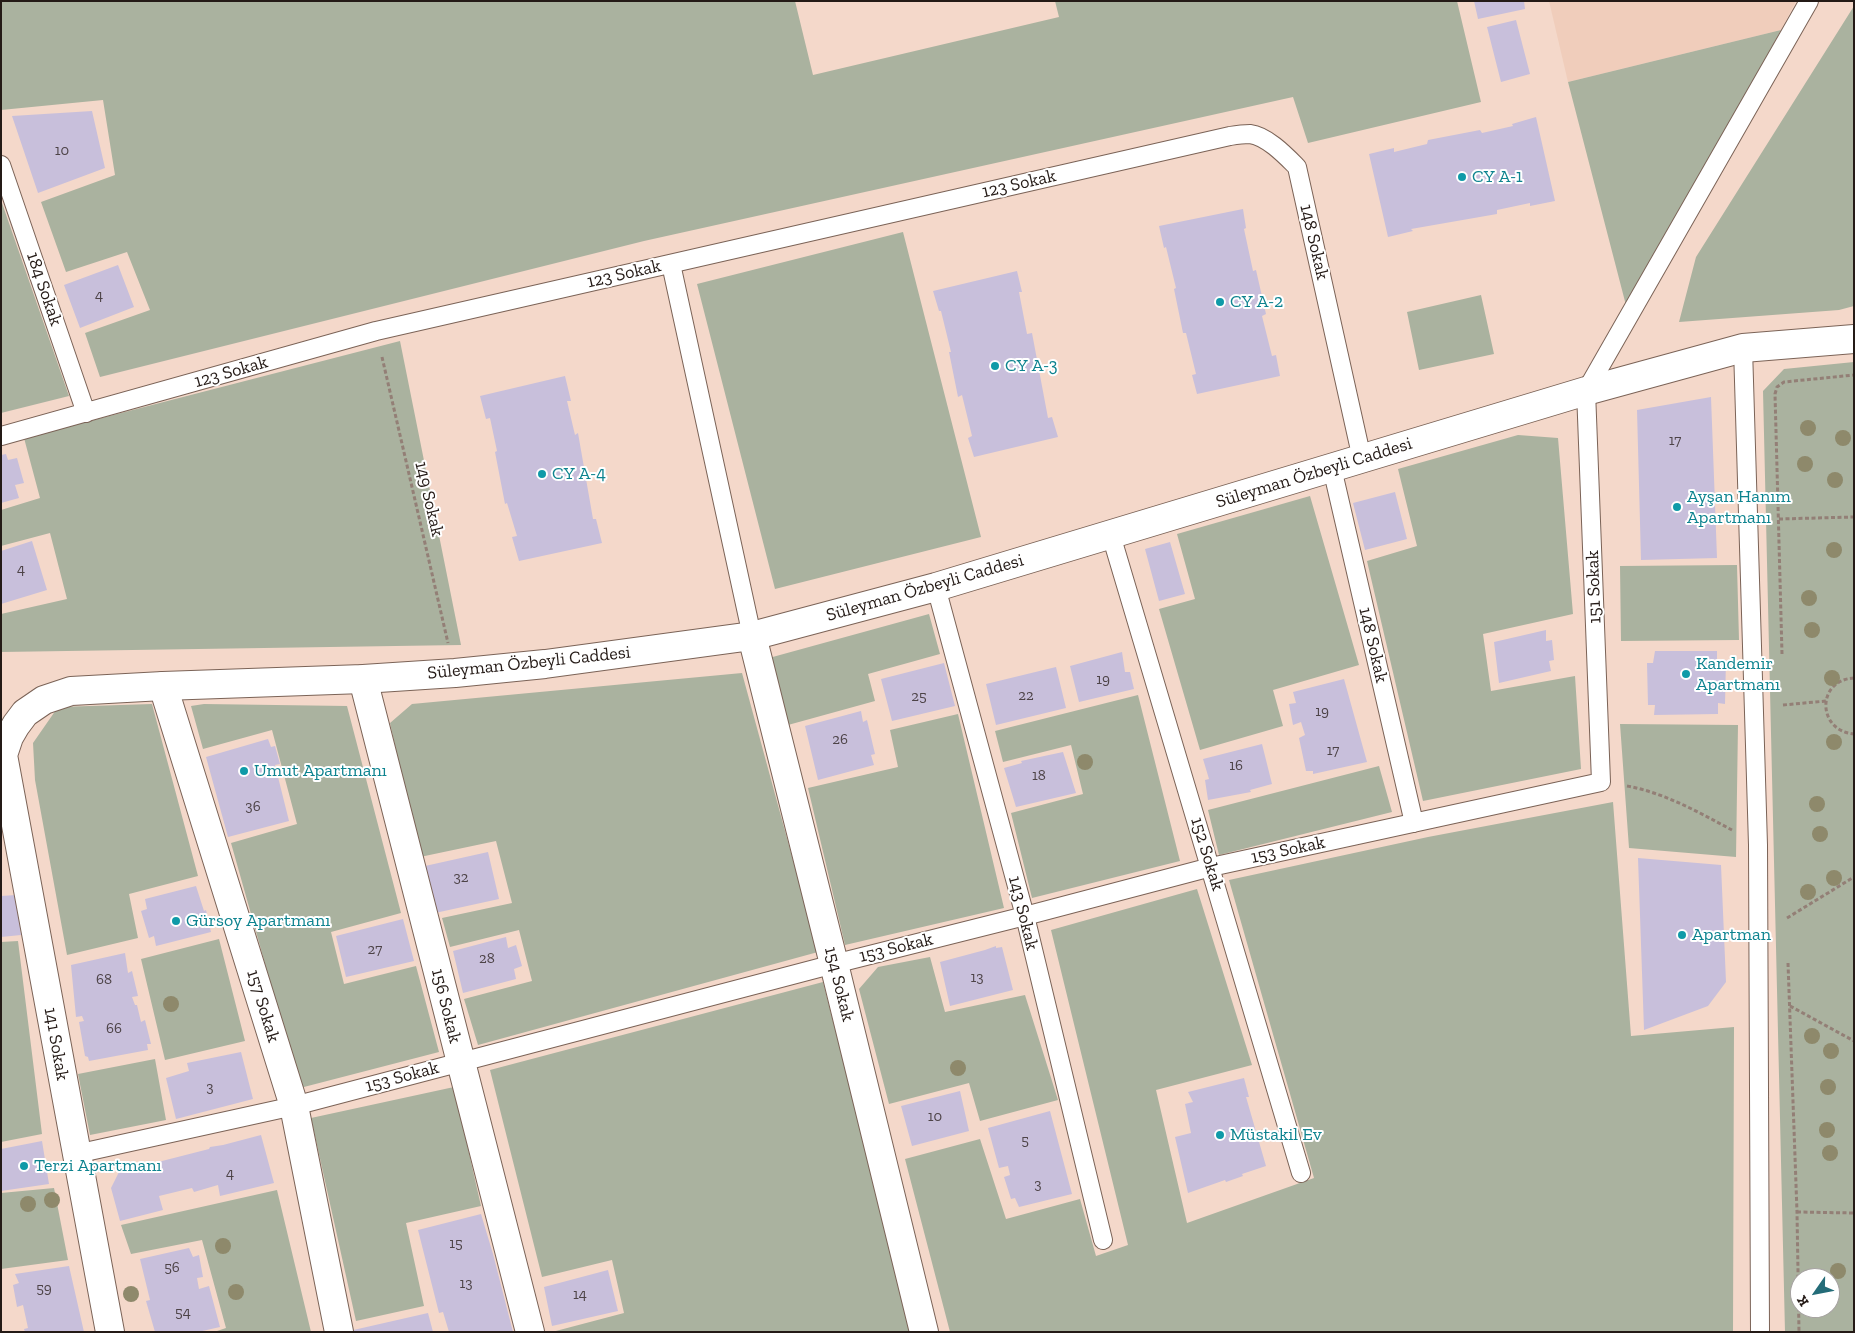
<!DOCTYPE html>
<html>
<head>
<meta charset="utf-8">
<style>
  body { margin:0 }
  #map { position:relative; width:1855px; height:1333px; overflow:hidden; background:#f4d8ca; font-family:"Zilla Slab",serif }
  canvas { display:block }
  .frame { position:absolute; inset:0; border:2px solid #241a16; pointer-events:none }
  .north { position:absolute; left:1790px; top:1268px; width:50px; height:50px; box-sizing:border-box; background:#fff; border:1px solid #a7a3a2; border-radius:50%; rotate:237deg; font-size:14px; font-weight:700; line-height:20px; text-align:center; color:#241a16 }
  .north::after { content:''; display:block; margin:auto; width:18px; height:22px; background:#246c78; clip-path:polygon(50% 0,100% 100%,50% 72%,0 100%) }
</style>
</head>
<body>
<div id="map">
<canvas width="1855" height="1333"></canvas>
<div class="frame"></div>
<div class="north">K</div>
</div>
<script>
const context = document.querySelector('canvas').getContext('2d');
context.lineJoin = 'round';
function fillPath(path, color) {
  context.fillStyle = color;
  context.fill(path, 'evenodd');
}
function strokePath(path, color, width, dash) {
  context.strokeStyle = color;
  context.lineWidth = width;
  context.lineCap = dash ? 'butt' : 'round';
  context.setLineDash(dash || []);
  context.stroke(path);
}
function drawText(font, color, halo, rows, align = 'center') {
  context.font = font + ' "Zilla Slab",serif';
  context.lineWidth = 4;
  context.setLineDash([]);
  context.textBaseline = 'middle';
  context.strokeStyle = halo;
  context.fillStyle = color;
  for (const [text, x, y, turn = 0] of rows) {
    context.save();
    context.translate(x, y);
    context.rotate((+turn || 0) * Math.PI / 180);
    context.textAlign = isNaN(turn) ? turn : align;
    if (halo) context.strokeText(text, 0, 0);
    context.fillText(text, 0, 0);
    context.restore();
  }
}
fillPath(new Path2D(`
  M 1549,1 L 1796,1 L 1781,30 L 1568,82 Z`), '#f0cdbb');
fillPath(new Path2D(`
  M 1,1 L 795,1 L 813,75 L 1059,17 L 1055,1 L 1457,1 L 1481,102 L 1308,143 L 1293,97 L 644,241 L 100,377 L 85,333 L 150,310 L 127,252 L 66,272 L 41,202 L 115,175 L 103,100 L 1,110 Z
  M 1854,6 L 1854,306 L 1839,310 L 1679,322 L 1696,257 Z
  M 1781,30 L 1628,313 L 1568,82 Z
  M 1,200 L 69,396 L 1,413 Z
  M 903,232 L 981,537 L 775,589 L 697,284 Z
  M 1481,295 L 1494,354 L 1419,370 L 1407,312 Z
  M 400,341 L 461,645 L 1,652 L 1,614 L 67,599 L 50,533 L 1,546 L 1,510 L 40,498 L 24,438 Z
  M 1854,362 L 1854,1332 L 1785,1332 L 1763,391 L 1784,369 ZM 1800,1278 L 1830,1278 L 1830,1308 L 1800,1308 Z
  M 1518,435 L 1558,438 L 1573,614 L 1483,634 L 1491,691 L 1575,676 L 1581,769 L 1423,801 L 1367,561 L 1417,546 L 1398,469 Z
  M 1310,496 L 1359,665 L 1273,690 L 1283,726 L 1200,750 L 1159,609 L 1195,599 L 1177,534 Z
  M 1737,565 L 1739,640 L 1621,641 L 1620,566 Z
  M 929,614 L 940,654 L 868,674 L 875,701 L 788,725 L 769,658 Z
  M 742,673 L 818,952 L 478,1045 L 464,999 L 532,981 L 519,930 L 450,947 L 442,918 L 512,903 L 496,841 L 420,857 L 390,723 L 412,704 Z
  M 1138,695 L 1180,861 L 1032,898 L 1011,813 L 1083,794 L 1071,745 L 1003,762 L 995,731 Z
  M 152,704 L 198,876 L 129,894 L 138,938 L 67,955 L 35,780 L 33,743 L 58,707 Z
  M 204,704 L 347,706 L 401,913 L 331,932 L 344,984 L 416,966 L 439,1052 L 300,1088 L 231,843 L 297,824 L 272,730 L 203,749 L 191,706 Z
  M 958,714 L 1004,908 L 845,945 L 808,788 L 898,767 L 890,730 Z
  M 1620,724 L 1738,725 L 1736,857 L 1629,848 Z
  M 1379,766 L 1392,812 L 1219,855 L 1208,810 Z
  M 1613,802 L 1631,1036 L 1734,1027 L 1733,1332 L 950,1332 L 905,1159 L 980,1139 L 1006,1219 L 1080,1199 L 1096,1256 L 1128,1245 L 1051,930 L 1197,889 L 1252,1065 L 1156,1090 L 1187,1223 L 1314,1178 L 1229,880 L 1428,837 Z
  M 219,939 L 245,1041 L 165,1060 L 141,959 Z
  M 18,941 L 42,1134 L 1,1142 L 1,942 Z
  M 930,957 L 945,1012 L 1025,995 L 1058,1100 L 980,1121 L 969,1083 L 889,1104 L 859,989 L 878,967 Z
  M 823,982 L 912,1332 L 552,1332 L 624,1313 L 612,1260 L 542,1277 L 490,1070 Z
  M 155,1059 L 166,1120 L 90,1135 L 78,1074 Z
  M 454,1087 L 481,1206 L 406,1223 L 424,1306 L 356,1321 L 311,1118 Z
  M 54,1188 L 68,1260 L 1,1269 L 1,1193 Z
  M 277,1190 L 311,1332 L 214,1332 L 226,1328 L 202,1240 L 131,1254 L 121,1225 Z`), '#aab29f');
fillPath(new Path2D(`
  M 1474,1 L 1524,1 L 1525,9 L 1478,19 Z
  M 1516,20 L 1530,74 L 1501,82 L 1487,27 Z
  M 92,111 L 105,168 L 38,193 L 12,116 Z
  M 1536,117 L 1555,201 L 1530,206 L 1530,203 L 1497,210 L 1497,214 L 1411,229 L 1413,231 L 1388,237 L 1369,154 L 1394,148 L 1394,152 L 1427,144 L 1428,140 L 1480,130 L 1482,133 L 1513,126 L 1512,124 Z
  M 1243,209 L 1246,228 L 1244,229 L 1253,271 L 1256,270 L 1266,314 L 1262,316 L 1272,356 L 1276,355 L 1280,376 L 1197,394 L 1192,375 L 1196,374 L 1186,333 L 1183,333 L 1174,289 L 1176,288 L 1166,247 L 1164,248 L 1159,226 Z
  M 118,265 L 134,307 L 80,328 L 64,285 Z
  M 1017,271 L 1022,292 L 1019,292 L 1027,334 L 1032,333 L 1048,418 L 1052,417 L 1058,437 L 974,457 L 968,438 L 972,436 L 962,395 L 958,397 L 949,352 L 951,352 L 941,311 L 939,311 L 933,291 Z
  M 565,376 L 571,401 L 567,401 L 575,435 L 578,433 L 593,519 L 596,519 L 602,543 L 519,561 L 512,537 L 517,536 L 507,503 L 505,504 L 495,452 L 497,451 L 490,418 L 486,419 L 480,396 Z
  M 1711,397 L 1717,558 L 1641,560 L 1637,410 Z
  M 6,454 L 8,460 L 17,458 L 24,483 L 15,485 L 19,498 L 1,503 L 1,455 Z
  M 1395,492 L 1407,539 L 1365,550 L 1353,503 Z
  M 32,541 L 47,590 L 1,604 L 1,551 Z
  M 1170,542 L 1185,594 L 1159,601 L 1145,549 Z
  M 1546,630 L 1546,641 L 1552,640 L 1554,660 L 1549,661 L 1551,671 L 1499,683 L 1494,642 Z
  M 1655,651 L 1717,651 L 1717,661 L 1726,660 L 1725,704 L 1718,703 L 1718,714 L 1654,715 L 1655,705 L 1648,705 L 1647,663 L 1653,663 Z
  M 1122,652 L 1125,672 L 1130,672 L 1134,689 L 1079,702 L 1070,666 Z
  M 944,663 L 955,706 L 892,721 L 881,679 Z
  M 1056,667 L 1066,708 L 996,725 L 986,684 Z
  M 1344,679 L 1367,762 L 1313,774 L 1313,771 L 1306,771 L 1299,738 L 1305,735 L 1301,722 L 1293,725 L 1289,704 L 1296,703 L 1293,692 Z
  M 861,711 L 863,722 L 867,720 L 875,754 L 871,755 L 874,765 L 818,780 L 805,726 Z
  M 268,739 L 271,747 L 275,746 L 280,764 L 275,765 L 289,821 L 228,837 L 206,757 Z
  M 1262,744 L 1272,784 L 1250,790 L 1251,792 L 1208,800 L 1205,780 L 1209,779 L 1203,759 Z
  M 1063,752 L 1076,793 L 1016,807 L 1004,768 L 1022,763 L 1021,761 Z
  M 488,852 L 499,899 L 435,913 L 425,866 Z
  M 1638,858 L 1721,865 L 1726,982 L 1708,1006 L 1644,1030 Z
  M 196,886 L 204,911 L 206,910 L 211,932 L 156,946 L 154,936 L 149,938 L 141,911 L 147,909 L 145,899 Z
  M 16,895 L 21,935 L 1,937 L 1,896 Z
  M 403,919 L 414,961 L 346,977 L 336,936 Z
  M 506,937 L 508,948 L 516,945 L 522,966 L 514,969 L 516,979 L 463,993 L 453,951 Z
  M 996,946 L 996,948 L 1002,947 L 1013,990 L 950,1006 L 940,962 L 985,950 Z
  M 125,953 L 128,973 L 132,971 L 138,996 L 132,997 L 135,1005 L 137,1005 L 141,1022 L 145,1020 L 151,1044 L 147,1044 L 148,1050 L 89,1061 L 88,1057 L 85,1056 L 79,1022 L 84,1021 L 82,1016 L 76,1017 L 71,965 Z
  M 241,1052 L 253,1099 L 176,1119 L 166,1078 L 189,1071 L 187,1063 Z
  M 1244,1078 L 1249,1097 L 1246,1097 L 1266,1166 L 1242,1174 L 1243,1176 L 1226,1182 L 1225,1180 L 1188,1193 L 1175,1137 L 1191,1133 L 1185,1104 L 1193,1102 L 1188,1092 Z
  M 960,1091 L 969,1131 L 912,1146 L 901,1106 Z
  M 1050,1111 L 1072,1194 L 1019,1207 L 1015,1198 L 1011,1199 L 1004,1177 L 1010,1175 L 1008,1166 L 999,1168 L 988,1128 Z
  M 261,1135 L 274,1183 L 220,1196 L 218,1185 L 194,1192 L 192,1188 L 159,1196 L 163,1210 L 120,1221 L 111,1188 L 119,1172 L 209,1149 L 210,1147 L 223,1145 Z
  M 42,1141 L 49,1184 L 1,1191 L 1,1149 Z
  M 481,1214 L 493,1254 L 513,1332 L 449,1332 L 443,1312 L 439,1313 L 418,1230 Z
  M 189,1248 L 193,1257 L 199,1255 L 203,1277 L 197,1278 L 199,1289 L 209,1286 L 220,1327 L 198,1332 L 155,1332 L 146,1301 L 150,1300 L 140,1259 Z
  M 69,1266 L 84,1332 L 25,1332 L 24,1329 L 28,1328 L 23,1305 L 17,1307 L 13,1285 L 19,1283 L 15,1274 Z
  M 608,1270 L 618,1311 L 552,1326 L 544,1287 Z
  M 428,1313 L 433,1332 L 349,1332 L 349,1331 Z`), '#c8bfdb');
const service = new Path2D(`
  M 1,165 L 86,413
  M 671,264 L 752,636
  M 1743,348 L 1758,845 L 1760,1332
  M 1,436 L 376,331 L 1230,136 C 1236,135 1244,134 1250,134 C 1267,136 1286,156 1297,167 L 1362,459
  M 1332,468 L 1414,823
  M 1111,535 L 1301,1173
  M 936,587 L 1025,916 L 1103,1240
  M 76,1154 L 294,1106 L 834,964 L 1025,916 L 1211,867 L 1601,782 L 1586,391 L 1809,1`);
const minor = new Path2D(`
  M 752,636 L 834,964 L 924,1332
  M 363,679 L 530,1332
  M 163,686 L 294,1106 L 339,1332`);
const tertiary = new Path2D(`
  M 110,1332 L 3,755 L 9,737 L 16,725 L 25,713 L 44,700 L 71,691 L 163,686 L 363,679 L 455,673 L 545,664 L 752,636 L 936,587 L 1586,391 L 1743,348 L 1854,339`);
strokePath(service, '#7b6357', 20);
strokePath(minor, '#7b6357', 30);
strokePath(tertiary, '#7b6357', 30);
strokePath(new Path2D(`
  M 382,357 L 448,643
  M 1779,519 L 1854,517
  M 1782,654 L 1775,394 L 1777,387 L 1784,382 L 1854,375
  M 1854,678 C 1816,680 1817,731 1854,734
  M 1783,705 L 1826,701
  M 1627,786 C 1665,793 1698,812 1732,830
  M 1787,918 L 1854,877
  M 1788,963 L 1797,1212 L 1799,1332
  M 1790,1006 L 1854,1041
  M 1797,1212 L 1854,1213`), '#937f76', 3, [4, 2.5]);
strokePath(service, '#fff', 18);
strokePath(minor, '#fff', 28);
strokePath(tertiary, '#fff', 28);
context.fillStyle = '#8e896b';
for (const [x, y] of [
  [1808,428],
  [1843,438],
  [1805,464],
  [1835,480],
  [1834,550],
  [1809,598],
  [1812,630],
  [1832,678],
  [1834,742],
  [1085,762],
  [1817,804],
  [1820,834],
  [1834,878],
  [1808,892],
  [171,1004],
  [1812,1036],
  [1831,1051],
  [958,1068],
  [1828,1087],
  [1827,1130],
  [1830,1153],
  [52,1200],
  [28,1204],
  [223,1246],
  [1838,1271],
  [236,1292],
  [131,1294]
]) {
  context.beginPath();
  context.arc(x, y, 8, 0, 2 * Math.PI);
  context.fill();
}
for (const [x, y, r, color] of [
  [1462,177,5,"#0f9aa8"],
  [1220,302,5,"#0f9aa8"],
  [995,366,5,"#0f9aa8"],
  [542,474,5,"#0f9aa8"],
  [1677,507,5,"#0f9aa8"],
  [1686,674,5,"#0f9aa8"],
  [244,771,5,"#0f9aa8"],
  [176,921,5,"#0f9aa8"],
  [1682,935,5,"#0f9aa8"],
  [1220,1135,5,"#0f9aa8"],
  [24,1166,5,"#0f9aa8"]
]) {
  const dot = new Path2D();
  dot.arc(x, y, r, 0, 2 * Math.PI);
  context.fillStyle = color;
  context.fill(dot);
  strokePath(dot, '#fff', 2);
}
drawText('15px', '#4d4347', null, [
  ["10",62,151],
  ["4",99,296],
  ["17",1675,441],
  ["4",21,570],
  ["19",1103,680],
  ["22",1026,696],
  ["25",919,697],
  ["19",1322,712],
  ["26",840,740],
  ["17",1333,751],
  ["16",1236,766],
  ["18",1039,776],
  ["36",253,807],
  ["32",461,878],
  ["27",375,950],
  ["28",487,959],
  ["13",977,978],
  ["68",104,980],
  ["66",114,1029],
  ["3",210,1088],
  ["10",935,1117],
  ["5",1025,1141],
  ["4",230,1174],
  ["3",1038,1185],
  ["15",456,1244],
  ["56",172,1268],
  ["13",466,1284],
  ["59",44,1289],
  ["14",580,1295],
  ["54",183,1313]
]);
drawText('18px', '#0d838f', '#fff', [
  ["CY A-1",1472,177],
  ["CY A-2",1230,302],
  ["CY A-3",1005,366],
  ["CY A-4",552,474],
  ["Ayşan Hanım",1687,497],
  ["Apartmanı",1687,518],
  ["Kandemir",1696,664],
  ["Apartmanı",1696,685],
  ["Umut Apartmanı",254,771],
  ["Gürsoy Apartmanı",186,921],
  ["Apartman",1692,935],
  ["Müstakil Ev",1230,1135],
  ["Terzi Apartmanı",34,1166]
], 'left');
drawText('18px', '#241a16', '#fff', [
  ["123 Sokak",1019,184,-13],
  ["148 Sokak",1314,242,77],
  ["123 Sokak",624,274,-13],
  ["184 Sokak",44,289,71],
  ["123 Sokak",231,372,-16],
  ["Süleyman Özbeyli Caddesi",1314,473,-17],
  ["149 Sokak",429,499,77],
  ["151 Sokak",1594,587,-92],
  ["Süleyman Özbeyli Caddesi",925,588,-16],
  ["148 Sokak",1373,645,77],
  ["Süleyman Özbeyli Caddesi",529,663,-6],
  ["153 Sokak",1288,850,-12],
  ["152 Sokak",1207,854,73],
  ["143 Sokak",1023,913,76],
  ["153 Sokak",896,948,-14],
  ["154 Sokak",839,984,76],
  ["157 Sokak",263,1006,73],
  ["156 Sokak",446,1006,76],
  ["141 Sokak",56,1044,80],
  ["153 Sokak",402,1077,-15]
]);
</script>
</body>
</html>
